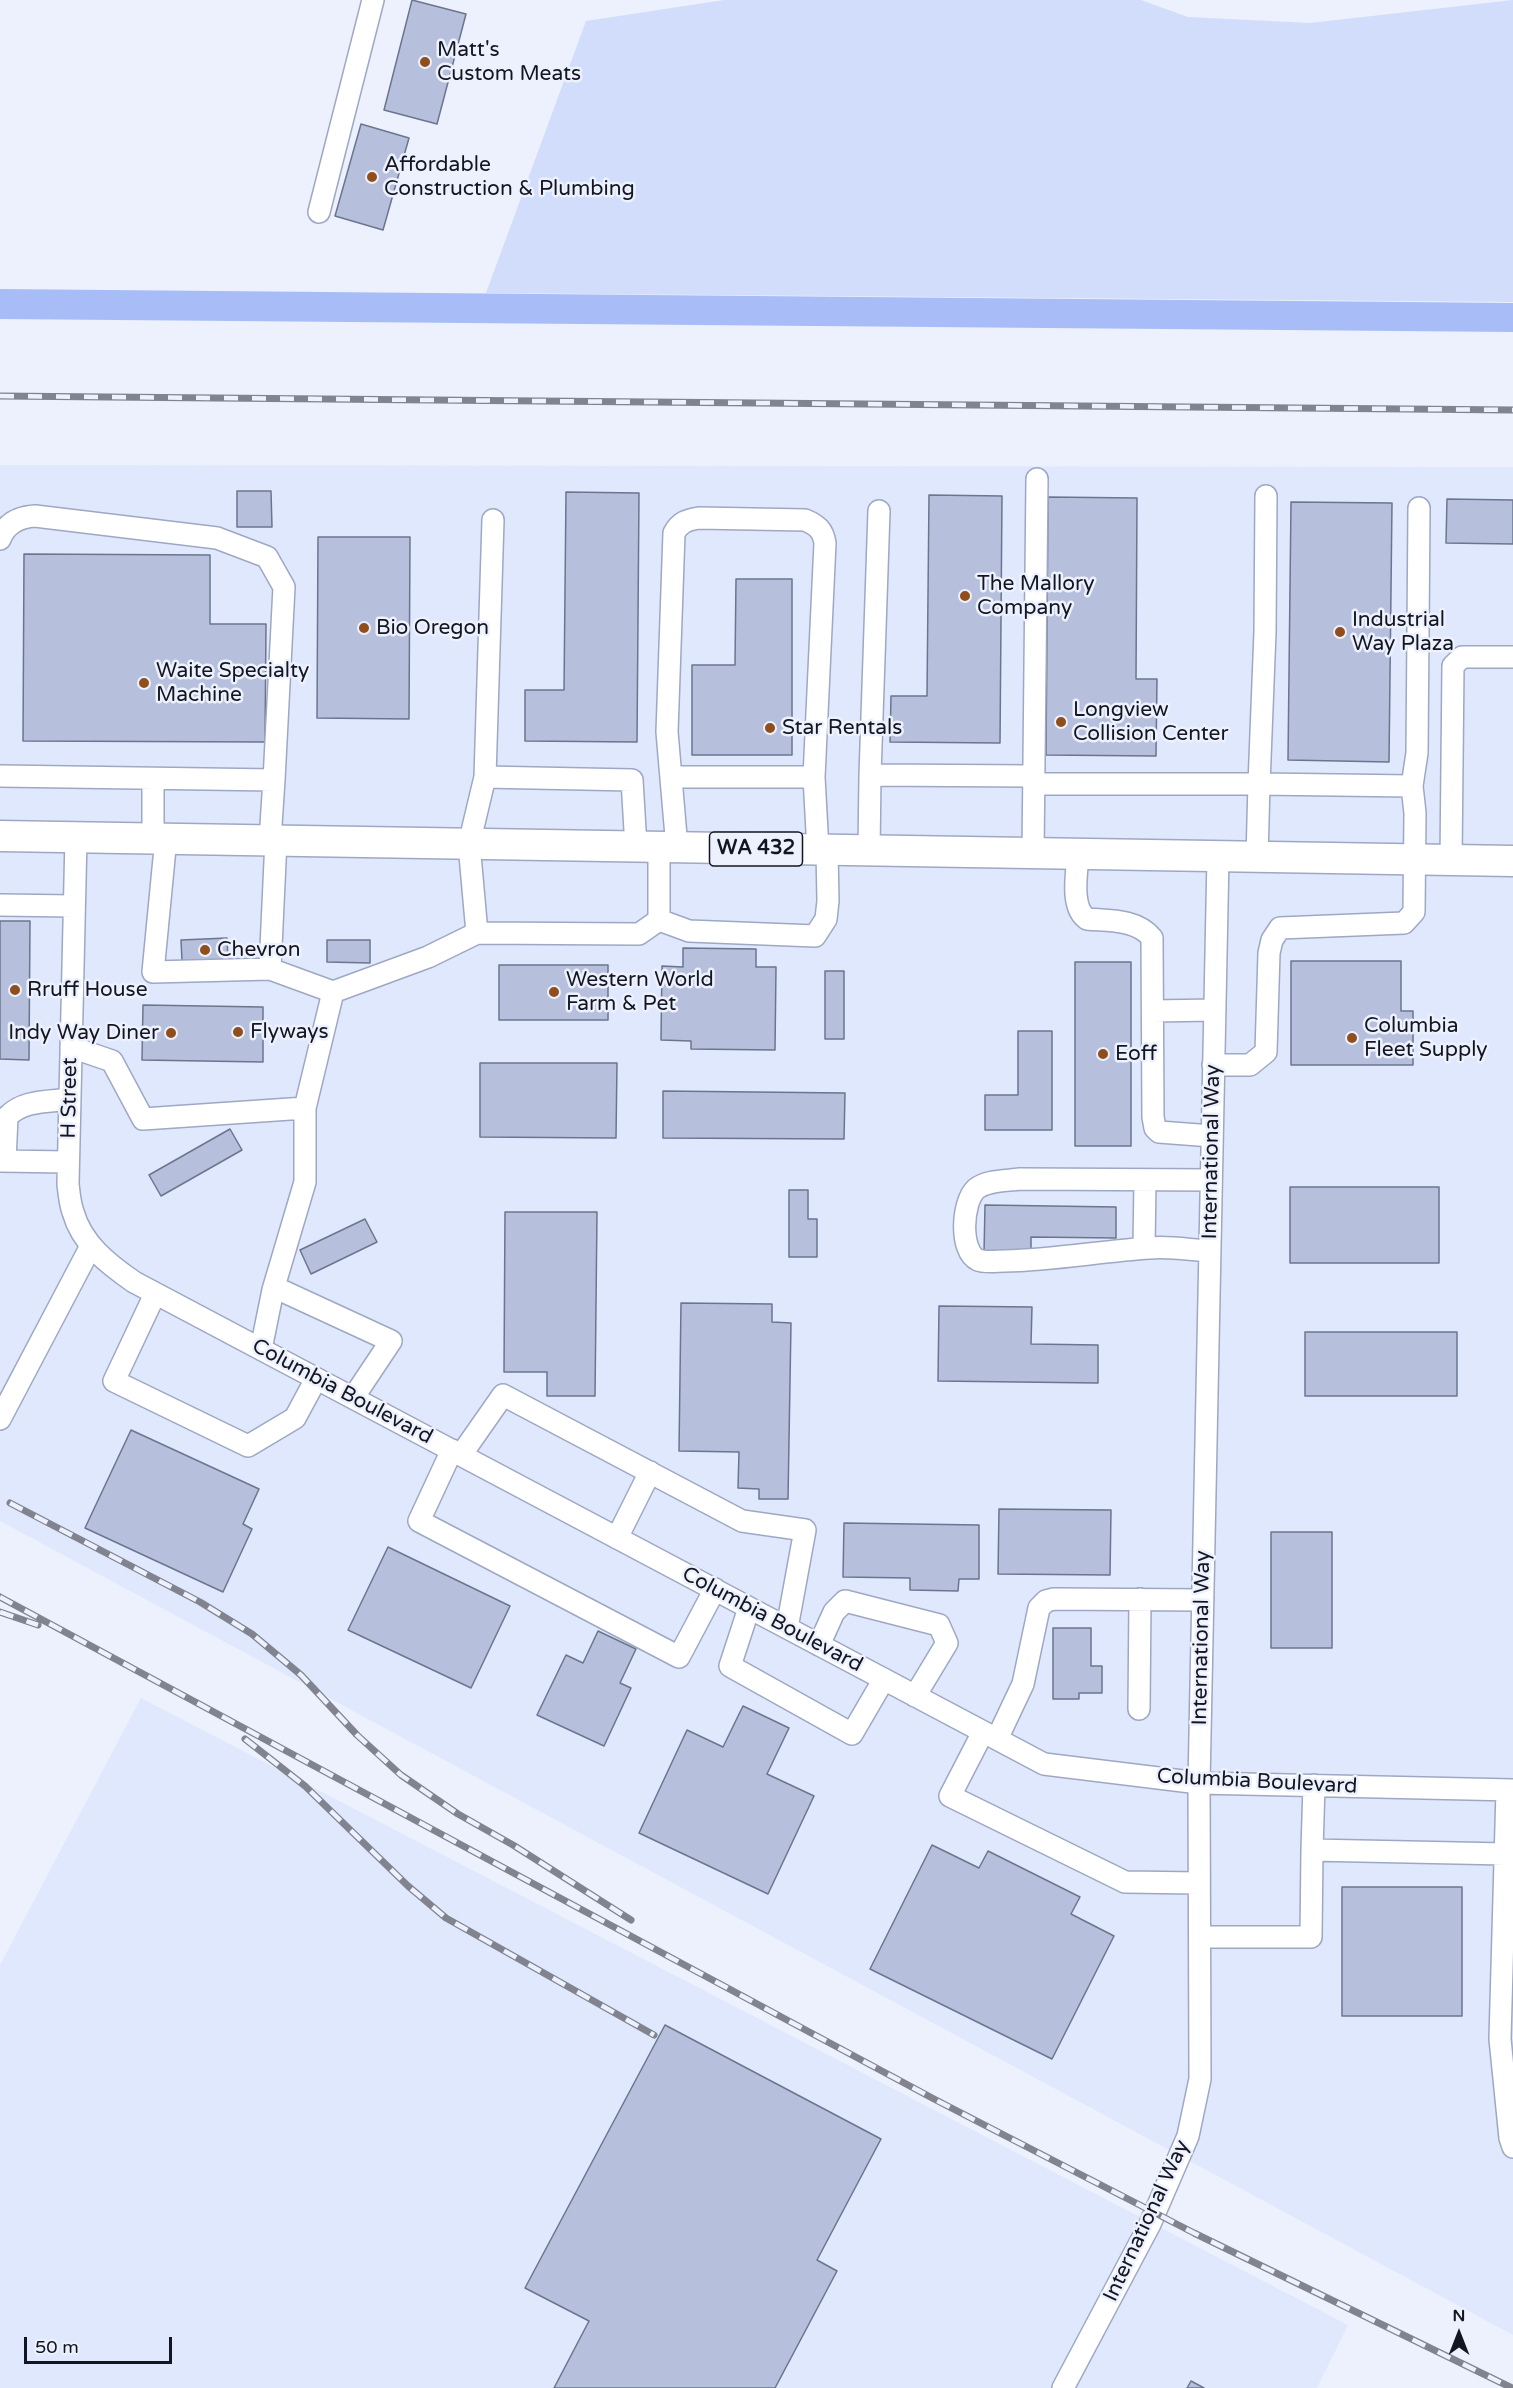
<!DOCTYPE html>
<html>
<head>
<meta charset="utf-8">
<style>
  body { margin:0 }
  #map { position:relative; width:1513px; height:2388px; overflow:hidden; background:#edf1fd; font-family:"Varela Round",sans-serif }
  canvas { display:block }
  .north { position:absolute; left:1429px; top:2304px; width:60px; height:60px; -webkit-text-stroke:4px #edf1fd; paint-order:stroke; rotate:0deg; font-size:16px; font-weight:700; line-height:24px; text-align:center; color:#131620 }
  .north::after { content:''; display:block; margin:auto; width:21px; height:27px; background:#131620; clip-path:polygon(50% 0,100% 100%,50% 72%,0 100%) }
  .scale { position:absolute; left:24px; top:2337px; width:148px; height:27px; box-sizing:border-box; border:3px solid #131620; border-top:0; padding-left:8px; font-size:18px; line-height:21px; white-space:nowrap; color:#131620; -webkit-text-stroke:4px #edf1fd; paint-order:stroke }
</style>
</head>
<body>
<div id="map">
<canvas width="1513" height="2388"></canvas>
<div class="north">N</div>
<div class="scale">50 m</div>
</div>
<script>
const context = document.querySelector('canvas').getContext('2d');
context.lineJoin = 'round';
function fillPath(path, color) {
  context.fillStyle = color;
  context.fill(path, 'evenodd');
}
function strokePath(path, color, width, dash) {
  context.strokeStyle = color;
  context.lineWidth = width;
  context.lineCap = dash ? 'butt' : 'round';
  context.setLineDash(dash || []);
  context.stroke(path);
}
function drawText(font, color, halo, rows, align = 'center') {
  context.font = font + ' "Varela Round",sans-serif';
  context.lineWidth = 5;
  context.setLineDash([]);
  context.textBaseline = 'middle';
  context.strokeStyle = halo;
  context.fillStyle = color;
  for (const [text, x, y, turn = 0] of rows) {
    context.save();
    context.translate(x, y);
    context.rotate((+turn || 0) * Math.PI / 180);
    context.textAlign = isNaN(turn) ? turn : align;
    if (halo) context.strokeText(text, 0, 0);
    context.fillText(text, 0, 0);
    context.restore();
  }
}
fillPath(new Path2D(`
  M 0,465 L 1513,467 L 1513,2335 L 0,1521 Z
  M 141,1698 L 1348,2325 L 1317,2388 L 0,2388 L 0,1965 Z`), '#dfe8fd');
fillPath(new Path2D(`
  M 724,0 L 1141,0 L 1188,17 L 1310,23 L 1513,0 L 1513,302 L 486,293 L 586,21 Z`), '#d2ddfb');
fillPath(new Path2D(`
  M 0,289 L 1513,303 L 1513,332 L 0,319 Z`), '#a8bdf7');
const building = new Path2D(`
  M 412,0 L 466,14 L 437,124 L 384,110 Z
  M 361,124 L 409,138 L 383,230 L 335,216 Z
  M 237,491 L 271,491 L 272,527 L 237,527 Z
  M 566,492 L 639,493 L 637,742 L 525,741 L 525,690 L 564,690 Z
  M 929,495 L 1002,496 L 1000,743 L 890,742 L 891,696 L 927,696 Z
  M 1048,497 L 1137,498 L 1136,679 L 1157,679 L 1156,756 L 1046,755 Z
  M 1447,499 L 1513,500 L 1513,544 L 1446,543 Z
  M 1291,502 L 1392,503 L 1389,762 L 1288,760 Z
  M 318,537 L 410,537 L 409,719 L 317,718 Z
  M 24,554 L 210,555 L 210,624 L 266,624 L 265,742 L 23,741 Z
  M 736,579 L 792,579 L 792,755 L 692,755 L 692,665 L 735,665 Z
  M 0,921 L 30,921 L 29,1060 L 0,1059 Z
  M 227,938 L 228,960 L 182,961 L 181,940 Z
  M 327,940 L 370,940 L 370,963 L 327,962 Z
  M 683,948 L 756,949 L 756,967 L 776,967 L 775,1050 L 691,1049 L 691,1041 L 661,1040 L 662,966 L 683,967 Z
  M 1291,961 L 1401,961 L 1401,1011 L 1413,1011 L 1413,1065 L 1291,1065 Z
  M 1075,962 L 1131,962 L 1131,1146 L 1075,1146 Z
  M 499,965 L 608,965 L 608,1020 L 499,1020 Z
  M 825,971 L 844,971 L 844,1039 L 825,1039 Z
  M 143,1005 L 263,1007 L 263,1062 L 142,1060 Z
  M 1018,1031 L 1052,1031 L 1052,1130 L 985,1130 L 985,1095 L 1018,1095 Z
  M 480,1063 L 617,1063 L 616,1138 L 480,1137 Z
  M 663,1091 L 845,1093 L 844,1139 L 663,1138 Z
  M 230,1129 L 242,1150 L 161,1196 L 149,1175 Z
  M 1290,1187 L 1439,1187 L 1439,1263 L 1290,1263 Z
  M 789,1190 L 808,1190 L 808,1219 L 817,1219 L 817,1257 L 789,1257 Z
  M 985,1205 L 1116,1207 L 1116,1238 L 1031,1237 L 1031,1254 L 984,1253 Z
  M 505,1212 L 597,1212 L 595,1396 L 547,1396 L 547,1372 L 504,1372 Z
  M 365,1219 L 377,1242 L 311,1274 L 300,1250 Z
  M 681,1303 L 772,1304 L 772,1322 L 791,1323 L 788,1499 L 759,1499 L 759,1489 L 738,1488 L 739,1452 L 679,1451 Z
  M 939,1306 L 1032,1307 L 1031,1344 L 1098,1345 L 1098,1383 L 938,1381 Z
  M 1305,1332 L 1457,1332 L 1457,1396 L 1305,1396 Z
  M 131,1430 L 259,1489 L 243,1524 L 252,1529 L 223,1592 L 85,1528 Z
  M 999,1509 L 1111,1510 L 1110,1575 L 998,1574 Z
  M 844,1523 L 979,1525 L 979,1579 L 959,1579 L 958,1591 L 910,1590 L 910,1578 L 843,1577 Z
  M 1271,1532 L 1332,1532 L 1332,1648 L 1271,1648 Z
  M 388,1547 L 510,1606 L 471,1688 L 348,1630 Z
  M 1053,1628 L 1091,1628 L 1091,1666 L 1102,1666 L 1102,1693 L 1079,1693 L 1079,1699 L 1053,1699 Z
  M 598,1631 L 636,1649 L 620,1683 L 631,1688 L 604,1746 L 537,1715 L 566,1655 L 583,1663 Z
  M 743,1706 L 789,1728 L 767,1774 L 814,1796 L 768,1894 L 639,1833 L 687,1730 L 723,1747 Z
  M 932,1845 L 979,1868 L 988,1851 L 1080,1897 L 1071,1914 L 1114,1936 L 1052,2059 L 870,1969 Z
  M 1342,1887 L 1462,1887 L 1462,2016 L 1342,2016 Z
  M 665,2025 L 881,2139 L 817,2260 L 837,2271 L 775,2388 L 554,2388 L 589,2321 L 525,2288 Z
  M 1191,2381 L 1204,2388 L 1187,2388 Z`);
fillPath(building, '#b6c0dc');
strokePath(building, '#6b758e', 1.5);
const minor = new Path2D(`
  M 319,212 L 373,0
  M 0,539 C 6,523 19,517 35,516 L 217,538 L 267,557 L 284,587 L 274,780
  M 870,775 L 879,511
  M 0,776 L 274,780 L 270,840
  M 485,777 L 493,520
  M 671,777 L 814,777 L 818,850
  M 153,779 L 153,838
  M 1033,784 L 1259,784 L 1265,632 L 1266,496
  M 1412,786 L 1417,753 L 1419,508
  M 76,837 L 68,1184 C 69,1193 70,1204 73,1212 C 82,1244 108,1264 134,1282 L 1044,1764 L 1199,1783 L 1513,1790
  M 166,838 L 153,972 L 270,969 L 333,992
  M 677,848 L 667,732 L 674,533 C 680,522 687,520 699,518 L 805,520 C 817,525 823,530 825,543 L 814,777
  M 869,851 L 870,775 L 1033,776
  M 1033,854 L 1037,479
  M 1078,855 C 1077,873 1070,907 1087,919 C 1109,921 1137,919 1152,938 L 1153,1117 L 1155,1128 L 1159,1132 L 1212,1136
  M 1451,860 L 1453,666 L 1462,657 L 1513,657
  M 0,905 L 74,906
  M 659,920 L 689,931 L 815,936 L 826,919 L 828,901 L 827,850
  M 477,933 L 469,844 L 485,777 L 632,780 L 636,847
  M 270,969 L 276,840
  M 1153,1011 L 1215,1010
  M 71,1047 L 112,1061 L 143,1119 L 305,1108 L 333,992 L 428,957 L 477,933 L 639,934 L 659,920 L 659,847
  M 1213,1065 L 1250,1065 L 1266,1052 L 1269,953 L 1272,940 L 1280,928 L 1404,923 L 1414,912 L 1415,813 L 1412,786 L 1259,784 L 1257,858
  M 0,1161 L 68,1162
  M 5,1161 L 7,1117 C 23,1100 47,1102 70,1099
  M 1144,1248 L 1145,1180
  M 1209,1251 C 1190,1250 1169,1246 1150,1248 C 1102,1251 1054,1260 1005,1261 C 997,1261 985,1263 978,1260 C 959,1251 962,1202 976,1189 C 987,1180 1006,1181 1020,1179 L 1211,1180
  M 274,1287 L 391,1341 L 353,1398
  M 155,1294 L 114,1381 L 248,1446 L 295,1418 L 316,1379
  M 261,1349 L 273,1290 L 305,1182 L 305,1108
  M 0,1419 L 91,1246
  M 452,1450 L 419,1521 L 679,1657 L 715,1589
  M 461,1455 L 503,1395 L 742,1521 L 805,1530 L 787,1628
  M 617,1538 L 650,1472
  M 749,1608 L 730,1666 L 852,1734 L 884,1679
  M 819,1645 L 834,1612 L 845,1601 L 939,1625 L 947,1643 L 915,1696
  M 1139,1709 L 1140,1599
  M 983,1732 L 950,1796 L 1125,1882 L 1199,1883
  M 997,1739 L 1023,1684 L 1039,1608 L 1046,1601 L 1054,1599 L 1203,1600
  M 1314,1785 L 1312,1850 L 1505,1854
  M 1507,1790 L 1500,2039 L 1510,2138 L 1513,2147
  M 1200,1937 L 1311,1937 L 1312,1850
  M 1063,2388 L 1150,2224 L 1188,2136 L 1200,2079 L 1199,1783 L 1218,857`);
const highway = new Path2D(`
  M 0,836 L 1513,861`);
strokePath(minor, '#9ea8c3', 24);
strokePath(highway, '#9ea8c3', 33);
strokePath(minor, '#fff', 21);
strokePath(highway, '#fff', 30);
const rail = new Path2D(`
  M 0,396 L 1513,410
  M 10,1503 L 200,1602 L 252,1634 L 301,1675 L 357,1735 L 401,1775 L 458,1814 L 513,1845 L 631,1920
  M 0,1597 L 934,2099 L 1194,2233 L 1512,2388
  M 0,1612 L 38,1625
  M 245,1739 L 305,1786 L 408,1886 L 446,1918 L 654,2035`);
strokePath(rail, '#81848f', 7);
strokePath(rail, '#edf1fd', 4.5, [14]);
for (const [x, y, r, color] of [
  [425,62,6,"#904e1c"],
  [372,177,6,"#904e1c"],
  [965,596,6,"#904e1c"],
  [364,628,6,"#904e1c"],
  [1340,632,6,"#904e1c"],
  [144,683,6,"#904e1c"],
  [1061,722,6,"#904e1c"],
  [770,728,6,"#904e1c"],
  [205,950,6,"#904e1c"],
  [15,990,6,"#904e1c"],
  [554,992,6,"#904e1c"],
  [238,1032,6,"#904e1c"],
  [171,1033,6,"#904e1c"],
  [1352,1038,6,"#904e1c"],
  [1103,1054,6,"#904e1c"]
]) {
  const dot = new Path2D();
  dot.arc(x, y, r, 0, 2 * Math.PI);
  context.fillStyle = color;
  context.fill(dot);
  strokePath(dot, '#edf1fd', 2);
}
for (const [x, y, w] of [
  [756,849,93]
]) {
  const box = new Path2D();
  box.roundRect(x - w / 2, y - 17, w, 34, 4.5);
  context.fillStyle = '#edf1fd';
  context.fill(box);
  strokePath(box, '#131620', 1.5);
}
drawText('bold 20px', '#131620', null, [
  ["WA 432",756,849]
]);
drawText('21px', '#131620', '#edf1fd', [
  ["Matt's",437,50],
  ["Custom Meats",437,74],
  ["Affordable",384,165],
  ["Construction & Plumbing",384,189],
  ["The Mallory",977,584],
  ["Company",977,608],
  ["Industrial",1352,620],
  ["Way Plaza",1352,644],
  ["Bio Oregon",376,628],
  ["Waite Specialty",156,671],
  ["Machine",156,695],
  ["Longview",1073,710],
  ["Collision Center",1073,734],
  ["Star Rentals",782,728],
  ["Chevron",217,950],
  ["Western World",566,980],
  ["Farm & Pet",566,1004],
  ["Rruff House",27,990],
  ["Columbia",1364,1026],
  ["Fleet Supply",1364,1050],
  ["Flyways",250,1032],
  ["Indy Way Diner",159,1033,"right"],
  ["Eoff",1115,1054]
], 'left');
drawText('21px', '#131620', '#edf1fd', [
  ["H Street",70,1098,-89],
  ["International Way",1212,1152,-89],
  ["Columbia Boulevard",342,1392,28],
  ["Columbia Boulevard",772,1620,28],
  ["International Way",1202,1638,-89],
  ["Columbia Boulevard",1257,1782,3],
  ["International Way",1147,2221,-65]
]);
</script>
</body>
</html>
